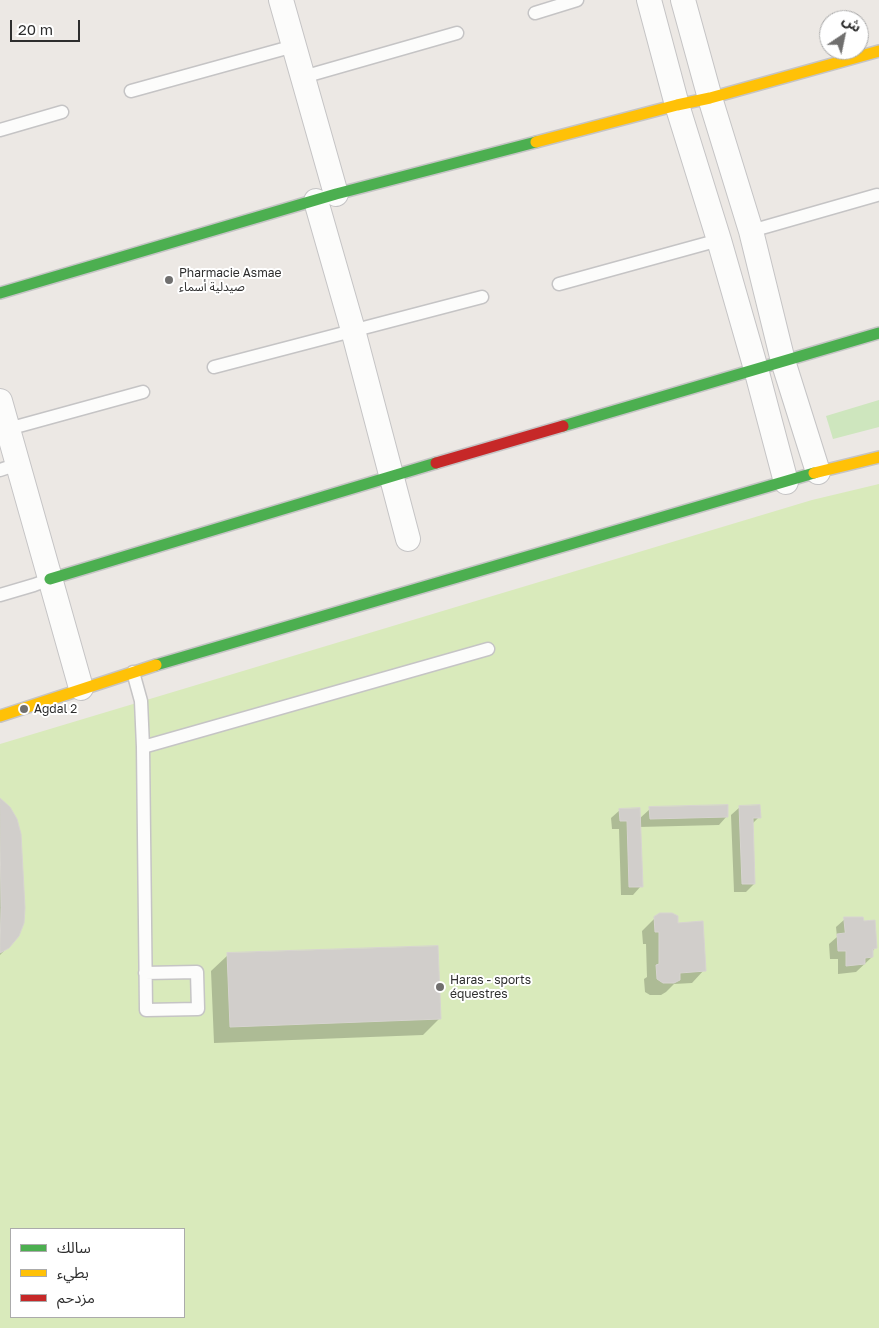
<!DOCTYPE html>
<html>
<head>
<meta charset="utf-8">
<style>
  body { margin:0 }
  #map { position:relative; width:879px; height:1328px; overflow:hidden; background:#ece8e4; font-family:"Golos Text","Noto Sans Arabic",sans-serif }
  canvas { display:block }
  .legend { position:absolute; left:10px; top:1228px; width:175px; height:90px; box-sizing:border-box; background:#fff; border:1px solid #ababab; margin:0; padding:6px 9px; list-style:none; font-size:15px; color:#2e2e2e }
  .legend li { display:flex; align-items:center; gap:10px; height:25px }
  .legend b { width:25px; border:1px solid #ababab }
  .north { position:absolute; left:819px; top:10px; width:50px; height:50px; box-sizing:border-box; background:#fff; border:1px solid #ababab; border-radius:50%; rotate:34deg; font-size:14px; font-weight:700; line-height:20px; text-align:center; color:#2e2e2e }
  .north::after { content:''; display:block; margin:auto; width:18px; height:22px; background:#706f6e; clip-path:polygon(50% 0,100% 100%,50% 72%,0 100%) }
  .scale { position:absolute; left:10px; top:20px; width:70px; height:22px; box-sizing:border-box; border:2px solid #2e2e2e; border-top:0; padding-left:6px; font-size:15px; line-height:18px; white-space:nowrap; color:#2e2e2e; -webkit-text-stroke:4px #fff; paint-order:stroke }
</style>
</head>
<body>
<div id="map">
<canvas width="879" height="1328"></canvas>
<ul class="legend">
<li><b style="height:6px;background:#4caf50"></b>سالك</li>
<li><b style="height:6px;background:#ffc107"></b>بطيء</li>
<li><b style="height:6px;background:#c62828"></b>مزدحم</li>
</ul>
<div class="north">ش</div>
<div class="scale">20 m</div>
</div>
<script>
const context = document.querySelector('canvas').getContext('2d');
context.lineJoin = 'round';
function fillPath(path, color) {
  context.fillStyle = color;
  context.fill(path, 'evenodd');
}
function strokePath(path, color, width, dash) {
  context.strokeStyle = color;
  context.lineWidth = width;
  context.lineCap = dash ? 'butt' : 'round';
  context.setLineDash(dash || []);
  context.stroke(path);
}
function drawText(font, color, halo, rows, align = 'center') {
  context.font = font + ' "Golos Text","Noto Sans Arabic",sans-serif';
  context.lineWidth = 4;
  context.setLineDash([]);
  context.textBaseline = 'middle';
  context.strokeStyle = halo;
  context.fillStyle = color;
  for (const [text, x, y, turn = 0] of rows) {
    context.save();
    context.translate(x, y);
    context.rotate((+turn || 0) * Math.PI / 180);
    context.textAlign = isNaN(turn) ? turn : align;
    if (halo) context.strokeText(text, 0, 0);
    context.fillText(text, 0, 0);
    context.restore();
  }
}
fillPath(new Path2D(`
  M 879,400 L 879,427 L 833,439 L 826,416 Z`), '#cee6be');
fillPath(new Path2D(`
  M 879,484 L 879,1328 L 0,1328 L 0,744 L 812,500 ZM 11,1229 L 184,1229 L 184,1317 L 11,1317 Z`), '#d9eabb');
fillPath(new Path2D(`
  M 0,800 L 9,807 L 8,947 L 0,955 Z
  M 740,807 L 759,817 L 752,824 L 754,884 L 746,892 L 734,892 L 731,815 Z
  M 650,809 L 727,816 L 719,825 L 639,827 L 641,886 L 633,895 L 621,895 L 619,829 L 612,829 L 611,818 L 620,810 L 639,819 Z
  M 655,918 L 677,924 L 704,970 L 692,983 L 674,984 L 666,992 L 661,995 L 650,995 L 645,992 L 644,979 L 647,977 L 646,944 L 643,944 L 642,931 Z
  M 845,919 L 875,948 L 872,952 L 872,957 L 856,972 L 838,974 L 838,959 L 830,959 L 829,944 L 837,937 L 836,927 Z
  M 228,955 L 440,1018 L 423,1035 L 214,1043 L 211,971 Z`), '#0003');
const building = new Path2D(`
  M 0,798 L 10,807 L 17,819 L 21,834 L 25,908 L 24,923 L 19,936 L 9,948 L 0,953 L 1,908 Z
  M 728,805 L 728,817 L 650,819 L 649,807 Z
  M 760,805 L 761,818 L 753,818 L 755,884 L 742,884 L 739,806 Z
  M 640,808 L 643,887 L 629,887 L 627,821 L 620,821 L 619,809 Z
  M 660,913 L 672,913 L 678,916 L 678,923 L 703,921 L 706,971 L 680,973 L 680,980 L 674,983 L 663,983 L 657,979 L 656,965 L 659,964 L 659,932 L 655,932 L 654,917 Z
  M 844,917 L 863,917 L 864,921 L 875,920 L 877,948 L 873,949 L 873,957 L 865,958 L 865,964 L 846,966 L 846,951 L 838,951 L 837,934 L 845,933 Z
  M 438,946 L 441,1019 L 230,1027 L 227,953 Z`);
fillPath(building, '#d1cecb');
strokePath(building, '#d7d4d0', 1);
const lane = new Path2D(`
  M 535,13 L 577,0
  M 303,77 L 457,33
  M 131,91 L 294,46
  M 0,130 L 62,112
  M 751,231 L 877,195
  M 559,284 L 719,240
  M 214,367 L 482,297
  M 8,429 L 143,392
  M 0,470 L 18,464
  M 0,595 L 34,585 L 50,579
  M 133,672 L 141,701 L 143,747
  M 145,973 L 197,972 L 198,1009 L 146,1010 C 145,922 144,835 143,747 L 488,649`);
const street = new Path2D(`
  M 281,0 L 336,194
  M 649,0 L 677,105 L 719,240 L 756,369 L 786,482
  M 683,0 L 710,98 L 751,231 L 783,361 L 818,472
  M 316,201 L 353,330 L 408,539
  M 0,401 L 81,688`);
const fast = new Path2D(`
  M 0,293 L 336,194 L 536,142
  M 563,426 L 879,333
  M 50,579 L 436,463
  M 156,665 L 814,473`);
const slow = new Path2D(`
  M 536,142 L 677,105 L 710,98 L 879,51
  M 814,473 L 879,457
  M 0,716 L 156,665`);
const jam = new Path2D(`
  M 436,463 L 563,426`);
strokePath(lane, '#c5c4c5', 15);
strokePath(street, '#c5c4c5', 26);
strokePath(fast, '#c5c4c5', 14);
strokePath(slow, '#c5c4c5', 14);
strokePath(jam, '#c5c4c5', 14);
strokePath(lane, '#fcfcfb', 12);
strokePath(street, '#fcfcfb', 24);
strokePath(fast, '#4caf50', 11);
strokePath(slow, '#ffc107', 11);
strokePath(jam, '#c62828', 11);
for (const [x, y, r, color] of [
  [169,280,5,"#706f6e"],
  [24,709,5,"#706f6e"],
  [440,987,5,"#706f6e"]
]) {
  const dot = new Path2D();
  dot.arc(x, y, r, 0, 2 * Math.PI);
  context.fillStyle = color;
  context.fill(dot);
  strokePath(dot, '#fff', 2);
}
drawText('12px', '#2e2e2e', '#fff', [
  ["Pharmacie Asmae",179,273],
  ["صيدلية أسماء",179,287],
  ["Agdal 2",34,709],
  ["Haras - sports",450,980],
  ["équestres",450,994]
], 'left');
</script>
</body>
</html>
